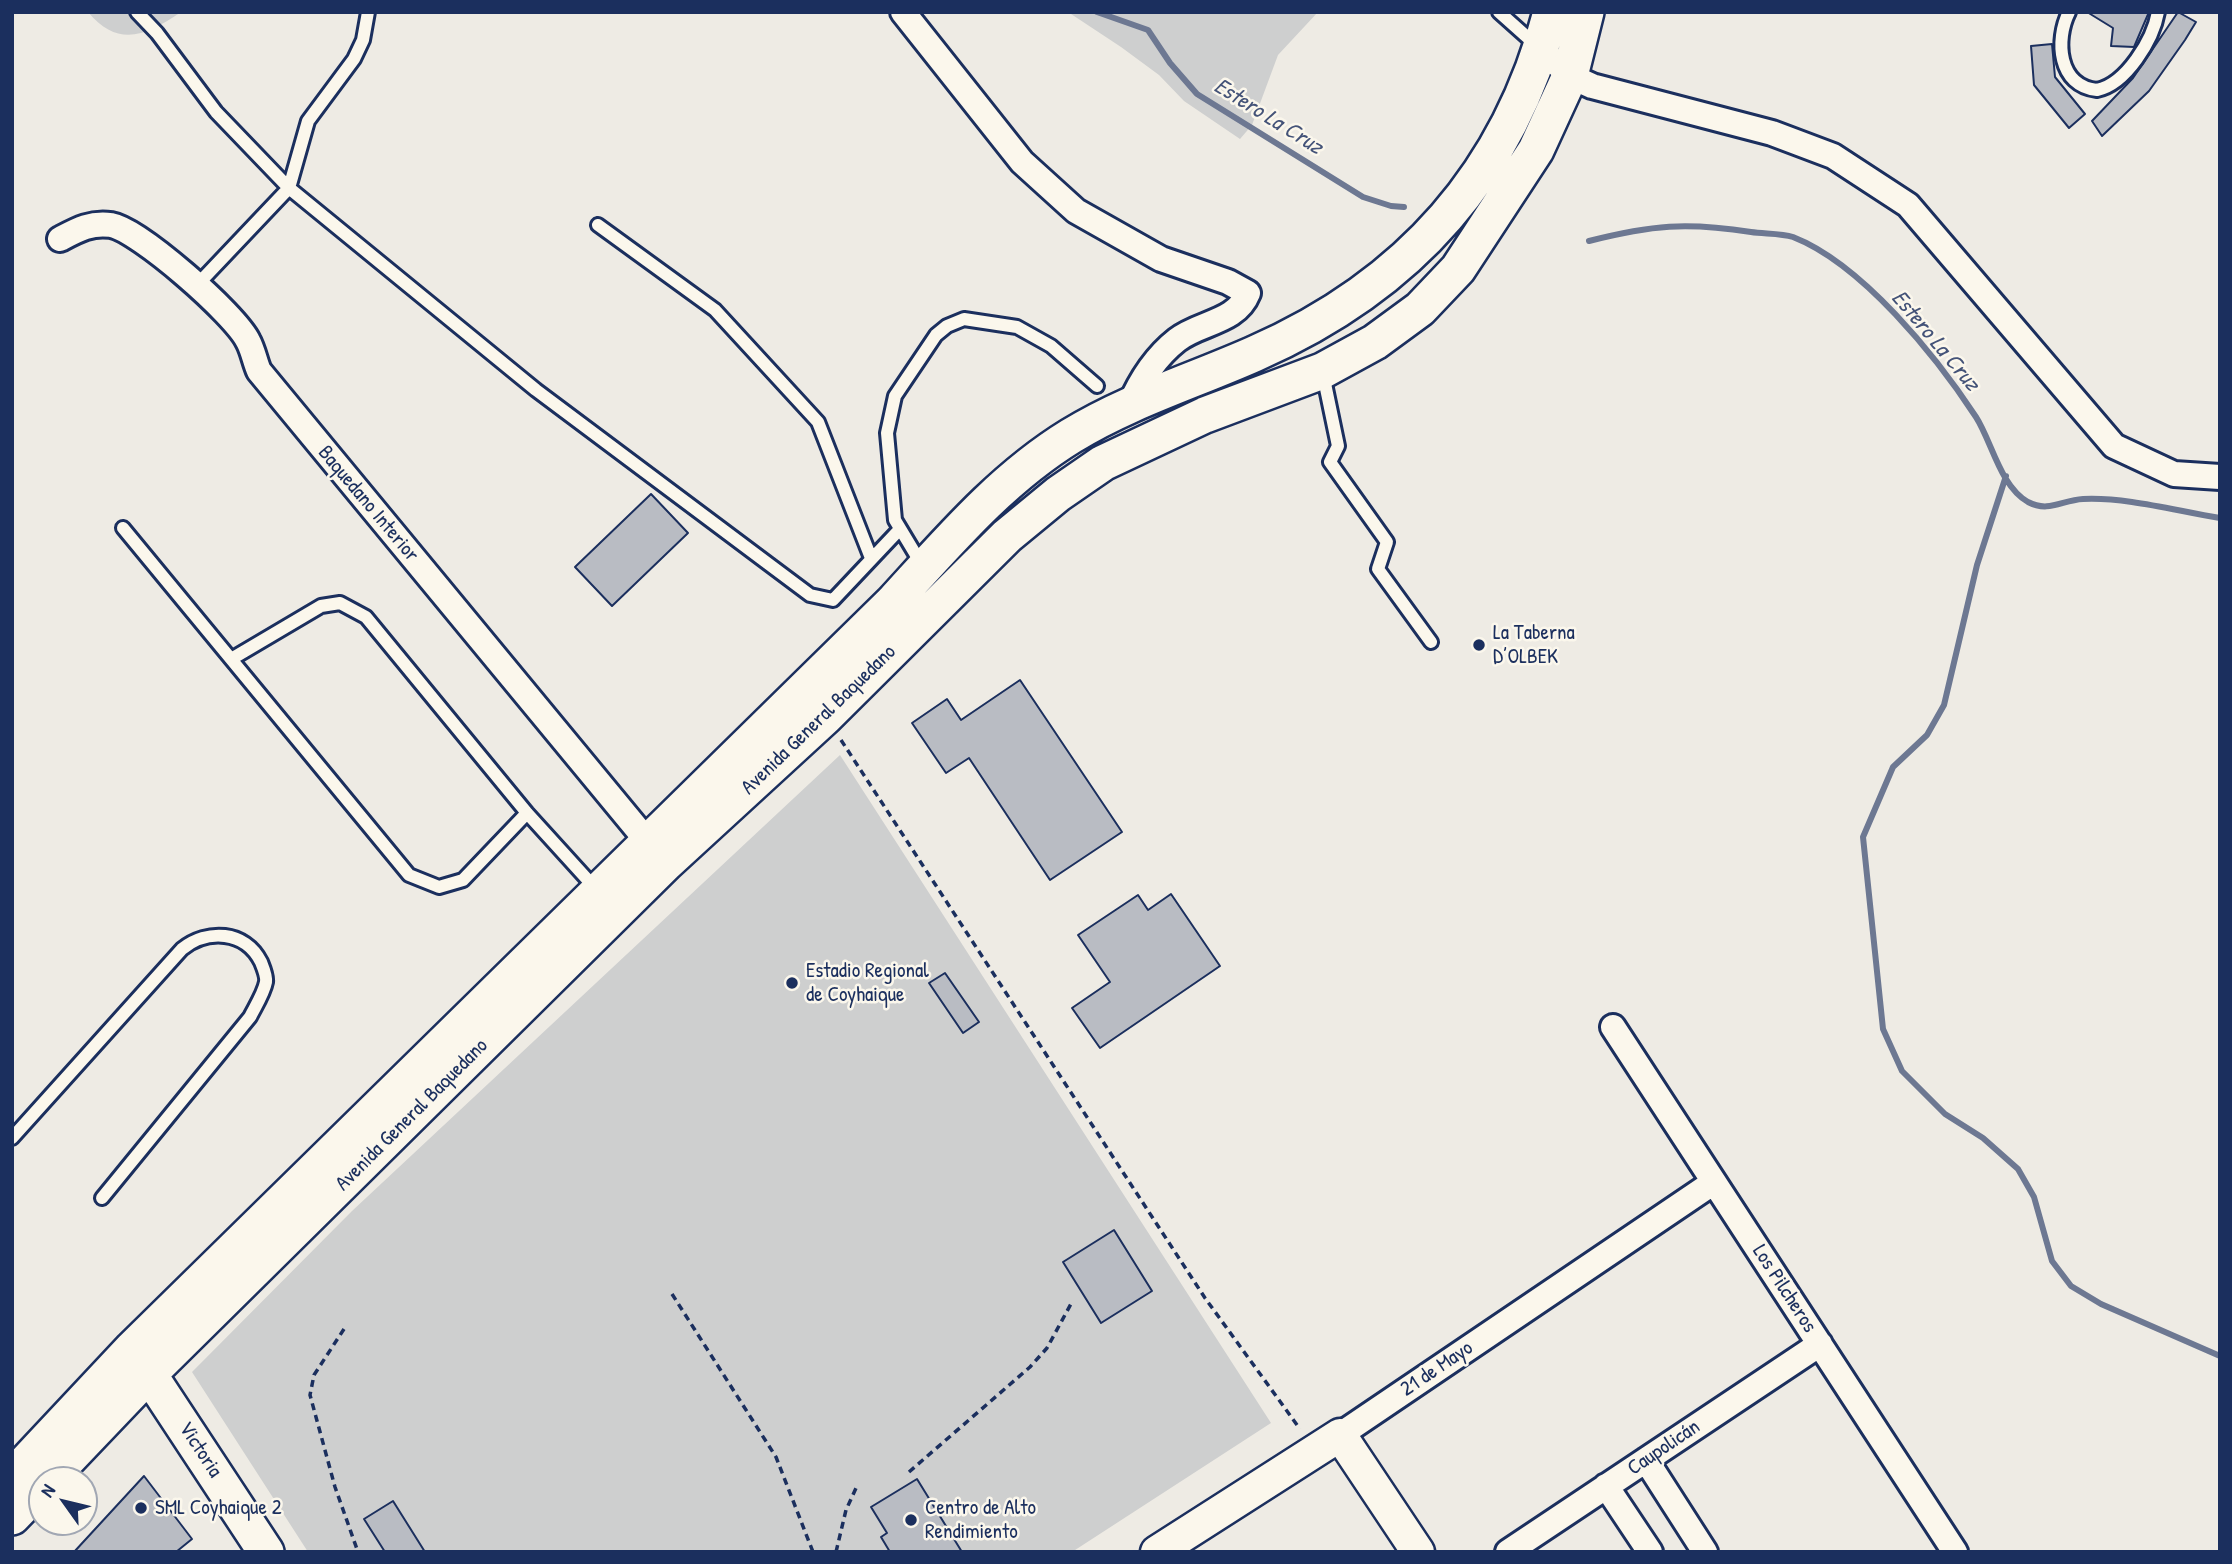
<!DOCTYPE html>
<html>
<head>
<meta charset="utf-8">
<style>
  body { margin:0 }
  #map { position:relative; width:2232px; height:1564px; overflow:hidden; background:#eeebe4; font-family:"Patrick Hand",sans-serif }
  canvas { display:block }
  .frame { position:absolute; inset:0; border:14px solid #1b2f5e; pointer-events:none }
  .north { position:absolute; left:28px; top:1466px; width:70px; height:70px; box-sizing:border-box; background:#fbf7ec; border:2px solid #a1a7b3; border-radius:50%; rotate:304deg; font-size:19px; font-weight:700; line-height:28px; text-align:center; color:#1b2f5e }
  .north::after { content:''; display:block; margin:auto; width:24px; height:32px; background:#1b2f5e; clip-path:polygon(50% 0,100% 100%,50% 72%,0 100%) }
</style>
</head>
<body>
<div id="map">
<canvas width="2232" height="1564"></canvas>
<div class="frame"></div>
<div class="north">N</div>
</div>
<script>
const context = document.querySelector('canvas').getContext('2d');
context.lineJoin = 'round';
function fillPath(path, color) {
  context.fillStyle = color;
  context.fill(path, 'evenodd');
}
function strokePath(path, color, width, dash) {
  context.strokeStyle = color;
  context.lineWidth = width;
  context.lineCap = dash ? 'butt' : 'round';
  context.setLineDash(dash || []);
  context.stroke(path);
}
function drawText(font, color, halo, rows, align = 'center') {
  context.font = font + ' "Patrick Hand",sans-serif';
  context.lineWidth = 5;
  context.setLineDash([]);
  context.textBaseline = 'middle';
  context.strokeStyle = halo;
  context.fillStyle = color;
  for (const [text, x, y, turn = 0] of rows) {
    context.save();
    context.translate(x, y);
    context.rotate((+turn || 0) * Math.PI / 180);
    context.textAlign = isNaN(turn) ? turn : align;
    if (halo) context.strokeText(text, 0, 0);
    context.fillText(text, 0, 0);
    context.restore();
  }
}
fillPath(new Path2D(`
  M 88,12 L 181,12 C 147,35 119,49 88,12 Z
  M 1068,12 L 1318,12 L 1278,55 L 1252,125 L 1240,139 L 1184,101 L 1159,75 L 1121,47 Z
  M 840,755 L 1271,1423 L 1072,1552 L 308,1552 L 192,1372 L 352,1211 Z`), '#cecfcf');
strokePath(new Path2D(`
  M 1097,12 L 1148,30 L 1170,63 L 1197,94 L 1363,197 L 1391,206 L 1404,207
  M 1589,241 C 1652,225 1686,222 1751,232 C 1764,234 1781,233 1793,237 C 1862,264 1936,356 1976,417 C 1992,442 2000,486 2028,502 C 2049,513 2062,500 2083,499 C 2128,497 2176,511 2220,518
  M 2006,476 L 1977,565 L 1944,705 L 1927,735 L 1893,767 L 1863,837 L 1883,1029 L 1902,1071 L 1945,1114 L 1983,1138 L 2018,1169 L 2034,1197 L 2052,1261 L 2071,1286 L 2101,1304 L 2220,1356`), '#6d7892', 6);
const building = new Path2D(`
  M 2087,12 L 2149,12 L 2134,47 L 2111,46 L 2113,28 Z
  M 2178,12 L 2196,22 L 2185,40 L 2149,91 L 2102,136 L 2092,121 L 2133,78 Z
  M 2052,44 L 2055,77 L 2085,114 L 2069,128 L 2034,85 L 2031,46 Z
  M 651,494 L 688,533 L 612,606 L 575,567 Z
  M 1020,680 L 1122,832 L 1050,880 L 969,758 L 946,773 L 912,723 L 947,699 L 961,720 Z
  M 1171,894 L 1220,966 L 1100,1048 L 1072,1008 L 1110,982 L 1078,935 L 1138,895 L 1148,910 Z
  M 945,973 L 979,1022 L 963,1033 L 929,983 Z
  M 1114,1230 L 1152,1291 L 1101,1323 L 1063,1262 Z
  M 144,1476 L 192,1539 L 176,1552 L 74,1552 Z
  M 917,1479 L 962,1552 L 890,1552 L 881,1537 L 887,1533 L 871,1507 Z
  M 393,1501 L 425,1552 L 385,1552 L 364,1519 Z`);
fillPath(building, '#b9bcc3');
strokePath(building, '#1b2f5e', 2);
const service = new Path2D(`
  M 137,12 L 157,33 L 216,112 L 289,188 L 536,390 L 810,595 L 833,600 L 900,529
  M 1499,12 L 1536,45
  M 2069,12 C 2055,40 2058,86 2097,90 C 2126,84 2153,40 2158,12
  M 598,225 L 715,310 L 818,422 L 871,558
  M 198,284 L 289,188 L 308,121 L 354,59 L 363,40 L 368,12
  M 1323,374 L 1338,446 L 1330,462 L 1387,542 L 1378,569 L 1431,642
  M 123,528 L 409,875 L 439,887 L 463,880 L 527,813
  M 922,565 L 895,520 L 887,433 L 895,396 L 936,335 L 947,326 L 964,319 L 1017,327 L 1051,346 L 1097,386
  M 233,658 L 321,606 L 340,603 L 366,617 L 527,813 L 596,889
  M 12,1138 L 182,949 C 207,929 245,930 261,962 C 263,967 267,976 266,982 C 264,993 255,1007 250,1017 L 102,1198`);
const minor = new Path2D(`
  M 903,12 L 1022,162 L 1076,211 L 1161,259 L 1228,282 L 1248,293 C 1236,323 1200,322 1177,340 C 1154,358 1140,381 1129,407
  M 1542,50 L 1570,76 L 1592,86 L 1772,133 L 1833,156 L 1908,205 L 2114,446 L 2174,474 L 2220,477
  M 60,239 C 77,230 91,222 111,225 C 139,230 235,314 248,341 C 253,350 255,362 259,371 L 648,842
  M 1613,1027 L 1955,1552
  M 1340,1435 L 1714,1182
  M 1646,1460 L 1705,1552
  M 1606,1486 L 1650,1552
  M 1508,1552 L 1820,1344`);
const tertiary = new Path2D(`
  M 1157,1552 L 1340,1435 L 1418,1552`);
const secondary = new Path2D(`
  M 137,1356 L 266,1552
  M 12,1477 L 132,1349 L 893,602 C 948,542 1001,479 1071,436 C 1128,401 1193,381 1254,354 C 1407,287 1509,175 1551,12
  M 48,1480 L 150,1373 L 666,863 L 825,717 L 1007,536 L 1058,494 L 1103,463 L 1205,415 L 1322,371 L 1375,342 L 1420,309 L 1458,269 L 1536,150 L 1570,76 L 1586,12
  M 12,1517 L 42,1486`);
strokePath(service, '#1b2f5e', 18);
strokePath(minor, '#1b2f5e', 30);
strokePath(tertiary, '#1b2f5e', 37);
strokePath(secondary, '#1b2f5e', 40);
strokePath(new Path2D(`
  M 841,740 L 1205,1298 L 1300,1429
  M 672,1294 L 776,1457 L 813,1552
  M 344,1329 L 314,1375 L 310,1395 L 335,1487 L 358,1552
  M 909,1472 L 1030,1367 L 1047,1348 L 1072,1302
  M 836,1552 L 846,1510 L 857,1486`), '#1b2f5e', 3.5, [7, 5]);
strokePath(service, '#fbf7ec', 12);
strokePath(minor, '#fbf7ec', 24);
strokePath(tertiary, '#fbf7ec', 32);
strokePath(secondary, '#fbf7ec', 35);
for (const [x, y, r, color] of [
  [1479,645,7,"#1b2f5e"],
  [792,983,7,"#1b2f5e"],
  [141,1508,7,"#1b2f5e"],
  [911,1520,7,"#1b2f5e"]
]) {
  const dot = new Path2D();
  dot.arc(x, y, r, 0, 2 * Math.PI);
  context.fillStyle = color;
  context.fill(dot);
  strokePath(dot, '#fbf7ec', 2.5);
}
drawText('21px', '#1b2f5e', '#fbf7ec', [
  ["Baquedano Interior",368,504,50],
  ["Avenida General Baquedano",819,720,-44],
  ["Avenida General Baquedano",412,1115,-45],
  ["Los Pilcheros",1784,1289,57],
  ["21 de Mayo",1437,1369,-34],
  ["Caupolicán",1664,1448,-34],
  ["Victoria",200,1450,57]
]);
drawText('21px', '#1b2f5e', '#fbf7ec', [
  ["La Taberna",1493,633],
  ["D’OLBEK",1493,657],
  ["Estadio Regional",806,971],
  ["de Coyhaique",806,995],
  ["SML Coyhaique 2",155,1508],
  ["Centro de Alto",925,1508],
  ["Rendimiento",925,1532]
], 'left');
drawText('italic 23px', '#445378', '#fbf7ec', [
  ["Estero La Cruz",1268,117,32],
  ["Estero La Cruz",1935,341,50]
]);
</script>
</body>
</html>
